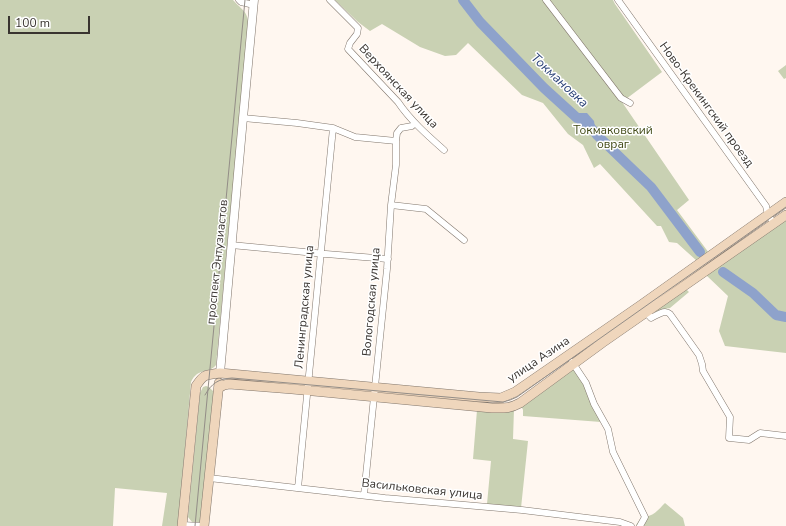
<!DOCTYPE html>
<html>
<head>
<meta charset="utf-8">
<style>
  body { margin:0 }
  #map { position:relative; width:786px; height:526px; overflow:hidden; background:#fff7f0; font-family:"Nunito Sans",sans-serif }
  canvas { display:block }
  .scale { position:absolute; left:8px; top:16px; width:82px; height:18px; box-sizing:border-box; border:2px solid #393430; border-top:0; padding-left:5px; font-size:12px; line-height:14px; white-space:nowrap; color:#393430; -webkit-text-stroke:3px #fff; paint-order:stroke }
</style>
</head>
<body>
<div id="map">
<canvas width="786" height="526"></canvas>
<div class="scale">100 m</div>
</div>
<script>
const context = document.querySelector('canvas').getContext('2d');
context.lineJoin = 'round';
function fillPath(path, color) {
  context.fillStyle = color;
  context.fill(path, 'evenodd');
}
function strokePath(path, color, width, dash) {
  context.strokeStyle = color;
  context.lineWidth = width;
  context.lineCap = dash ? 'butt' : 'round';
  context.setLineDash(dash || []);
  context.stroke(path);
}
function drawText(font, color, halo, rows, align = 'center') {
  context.font = font + ' "Nunito Sans",sans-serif';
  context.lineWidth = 3;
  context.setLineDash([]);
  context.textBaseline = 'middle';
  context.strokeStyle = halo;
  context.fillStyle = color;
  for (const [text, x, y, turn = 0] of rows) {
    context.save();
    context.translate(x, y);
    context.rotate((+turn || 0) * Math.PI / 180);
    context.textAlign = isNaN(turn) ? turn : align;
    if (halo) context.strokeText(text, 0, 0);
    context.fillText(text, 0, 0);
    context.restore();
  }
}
fillPath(new Path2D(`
  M 0,0 L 233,0 C 242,10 249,12 248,26 L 216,365 C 209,374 198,367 191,382 L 178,526 L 162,526 L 167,493 L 115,488 L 113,526 L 0,526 Z
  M 335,0 L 613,0 L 615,4 L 662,72 L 622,102 L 689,200 L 677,210 L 709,253 L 697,261 L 677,243 L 669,242 L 661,226 L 657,226 L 600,164 L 594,168 L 583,145 L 568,134 L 543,103 L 522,95 L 468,43 L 456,55 L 445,56 L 420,47 L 382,24 L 370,31 L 358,22 Z
  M 786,65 L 786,78 L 784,79 L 778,71 Z
  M 786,218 L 786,353 L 725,346 L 719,331 L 728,296 L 706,275 Z
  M 686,289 L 689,292 L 670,308 L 664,309 L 657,313 L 651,313 Z
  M 574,369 C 582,376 587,395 592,405 C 595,411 598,417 601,422 L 523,416 L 523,410 L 521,405 Z
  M 206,386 L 209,387 L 214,392 L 202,518 L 200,522 L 192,522 L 188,517 L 200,393 L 203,387 Z
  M 514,409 L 513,439 L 528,441 L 521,508 L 487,504 L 491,461 L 473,459 L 477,410 Z
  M 665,503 L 683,518 L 685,526 L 637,526 L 636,525 L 642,517 C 653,517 658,510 665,503 Z`), '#c9d1b3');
fillPath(new Path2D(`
  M 578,113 L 587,113 L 594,121 L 595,127 L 599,134 L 599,141 L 594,139 L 590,134 L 577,124 L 577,118 Z`), '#8ea2cb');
strokePath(new Path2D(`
  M 463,0 L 480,22 L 544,88 L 577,118 L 584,120 L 599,137 L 629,166 L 651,187 L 700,252
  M 723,272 L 753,293 L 776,315 L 786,317`), '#8ea2cb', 10);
const minor = new Path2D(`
  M 239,0 L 241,2 L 254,5
  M 330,0 L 358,28 L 357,34 L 350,43 L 348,49 L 398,102 C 410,120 427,135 444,150
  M 546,0 L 621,98 L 630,103
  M 618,0 L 766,206 L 768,215 L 774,223
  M 243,118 L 297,123 L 333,128 L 355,137 L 396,141
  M 391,205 L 426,209 L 464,240
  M 231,245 L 326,254 L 388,259
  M 644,310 L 651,318 C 658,315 664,309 670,314 L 699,355 L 702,364 L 703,371 L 730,417 L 729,438 L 749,440 L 760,433 L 786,436
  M 572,362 L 586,383 L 594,404 L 608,429 L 613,452 L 645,517 L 640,526
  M 209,478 L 385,498 L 522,510 L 620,522 L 631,526
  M 298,488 L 333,128
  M 364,495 L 387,269 L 391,205 L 396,165 L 396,141 L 397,133 L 401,128 L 412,126 L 415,123
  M 182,525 L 202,526`);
const tertiary = new Path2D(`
  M 220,373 L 243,118 L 254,0`);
const secondary = new Path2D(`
  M 219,388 L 224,385 L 229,384 L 292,389 L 492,408 C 504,408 509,409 520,403 L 602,343 L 786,215
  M 182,526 L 196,386 C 204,374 205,375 220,373 L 479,397 L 501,398 L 515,392 L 641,305 L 786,202
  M 204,526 L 219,383`);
strokePath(minor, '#81766c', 7);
strokePath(tertiary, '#81766c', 9);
strokePath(secondary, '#81766c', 10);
strokePath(minor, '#fff', 6);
strokePath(tertiary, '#fff', 8);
strokePath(secondary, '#efd6bc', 9);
strokePath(new Path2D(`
  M 205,395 C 212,383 218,379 232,378 L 503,402 L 510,400 L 517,397 L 786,207
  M 195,526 L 245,0`), '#938d87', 1);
drawText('12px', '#393430', '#fff', [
  ["Верхоянская улица",398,87,47],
  ["Ново-Крекингский проезд",706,105,54],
  ["проспект Энтузиастов",218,262,-84],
  ["Вологодская улица",372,302,-85],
  ["Ленинградская улица",305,307,-85],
  ["улица Азина",539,360,-34],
  ["Васильковская улица",422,490,6]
]);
drawText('12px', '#414a16', '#fff', [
  ["Токмаковский",613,131],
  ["овраг",613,145]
]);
drawText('italic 13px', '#2b4277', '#fff', [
  ["Токмановка",559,81,43]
]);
</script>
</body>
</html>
